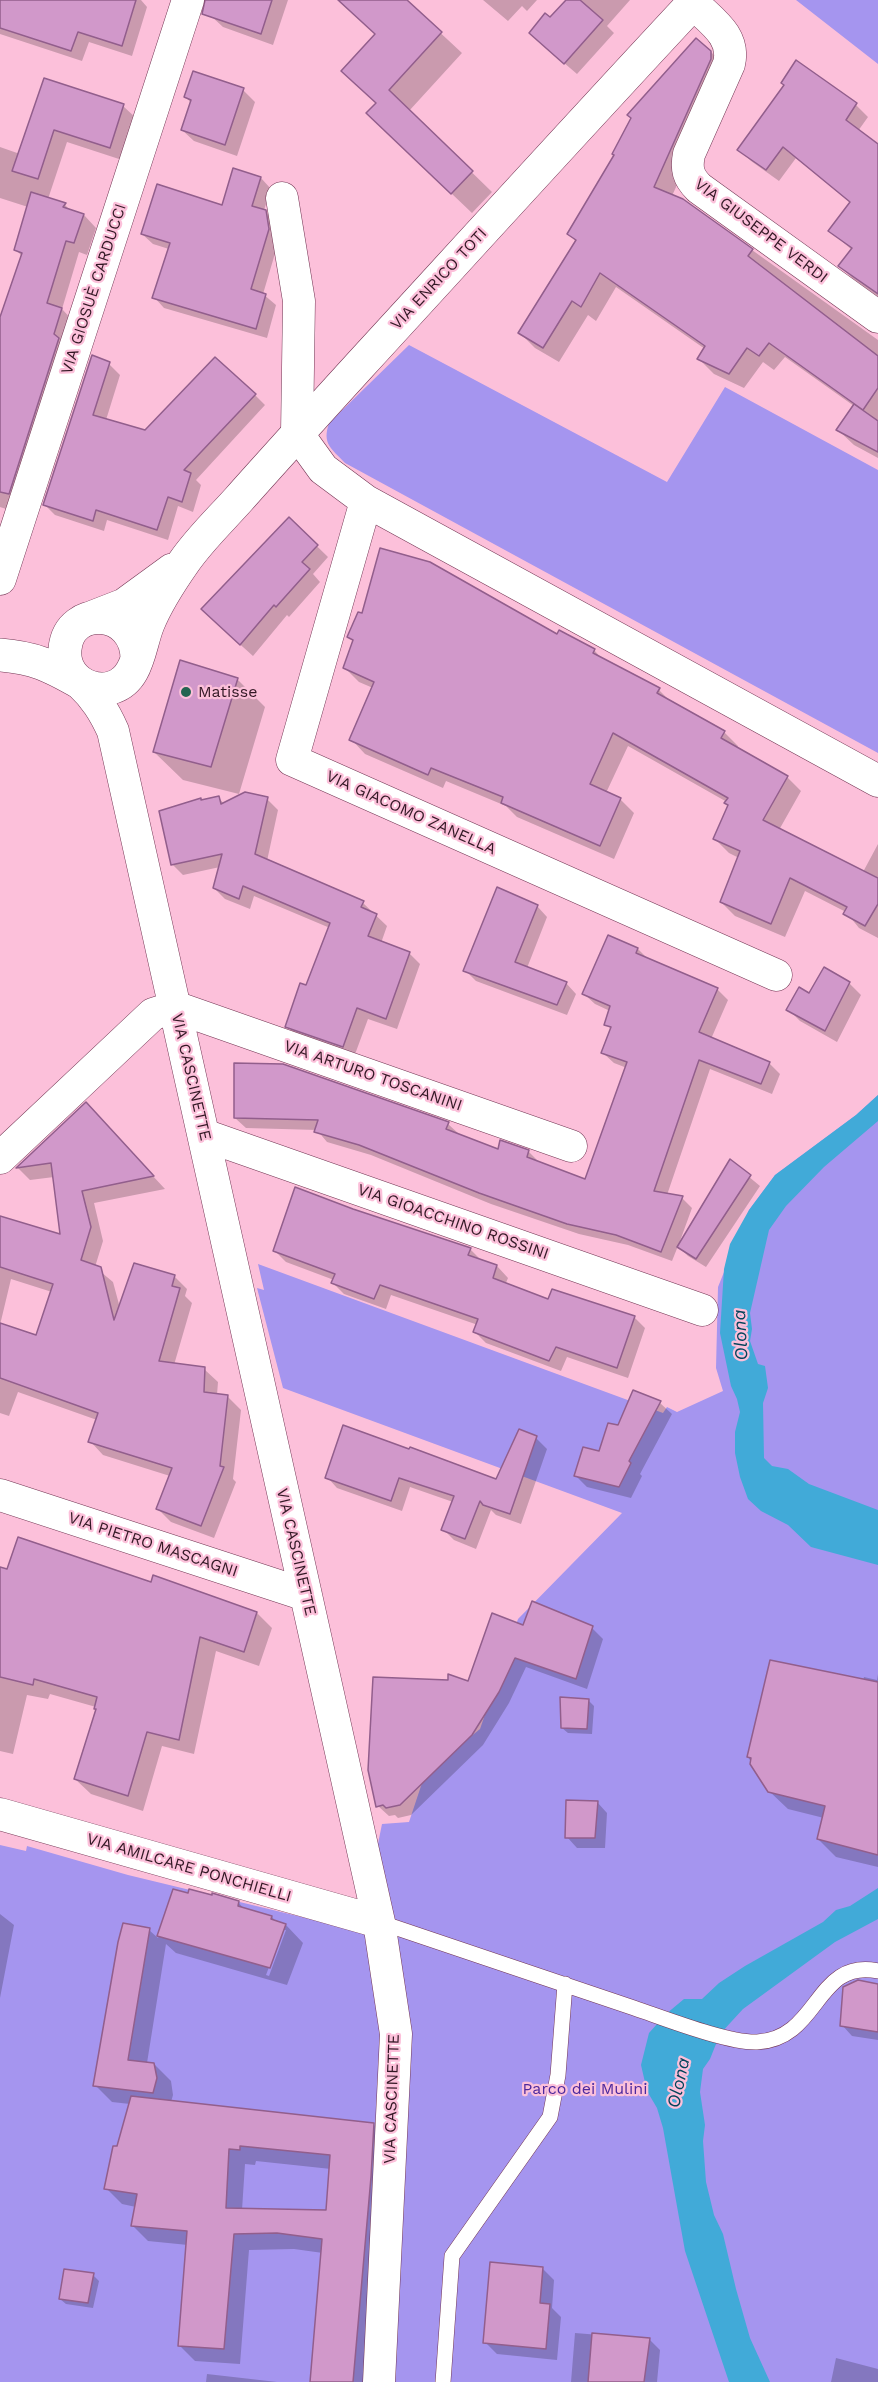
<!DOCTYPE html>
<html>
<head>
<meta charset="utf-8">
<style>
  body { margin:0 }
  canvas { display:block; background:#fcc0da }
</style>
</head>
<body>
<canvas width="878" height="2382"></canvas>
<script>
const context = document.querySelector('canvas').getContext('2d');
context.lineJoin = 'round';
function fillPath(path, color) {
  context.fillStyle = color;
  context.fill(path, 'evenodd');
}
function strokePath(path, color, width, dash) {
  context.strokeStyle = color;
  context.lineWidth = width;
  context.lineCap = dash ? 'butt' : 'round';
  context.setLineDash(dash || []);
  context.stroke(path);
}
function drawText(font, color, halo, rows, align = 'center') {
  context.font = font + ' "Work Sans",sans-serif';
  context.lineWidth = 4.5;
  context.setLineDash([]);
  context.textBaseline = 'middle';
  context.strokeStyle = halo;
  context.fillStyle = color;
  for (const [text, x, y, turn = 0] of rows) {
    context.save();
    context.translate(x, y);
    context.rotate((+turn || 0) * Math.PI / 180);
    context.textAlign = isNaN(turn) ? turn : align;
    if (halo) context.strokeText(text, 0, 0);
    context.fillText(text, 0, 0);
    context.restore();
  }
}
fillPath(new Path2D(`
  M 796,0 L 878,0 L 878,64 Z
  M 409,345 L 667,482 L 725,387 L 878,470 L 878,753 L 345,463 C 331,448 322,444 329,423 Z
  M 878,1095 L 878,2382 L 0,2382 L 0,1845 L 26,1851 L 27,1846 L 128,1875 L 339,1926 L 368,1893 L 382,1824 L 409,1822 L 425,1774 L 480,1729 L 518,1619 L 622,1513 L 283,1388 L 257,1288 L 264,1290 L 258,1264 L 663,1413 L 667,1407 L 677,1412 L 723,1391 L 716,1368 L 718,1287 L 749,1210 L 775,1175 L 856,1115 Z`), '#a595ef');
fillPath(new Path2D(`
  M 878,1095 L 878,1121 L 824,1167 L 786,1206 L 769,1230 L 750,1313 L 752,1329 L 750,1341 L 758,1364 L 765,1366 L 768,1388 L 763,1403 L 764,1458 L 772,1466 L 788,1469 L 809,1484 L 878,1510 L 878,1565 L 811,1547 L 788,1525 L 761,1511 L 748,1499 L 740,1477 L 735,1453 L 735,1432 L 740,1412 L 737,1399 L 731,1386 L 720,1333 L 724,1269 L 730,1244 L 749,1210 L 775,1175 L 856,1115 Z
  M 878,1888 L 878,1919 L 835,1942 L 743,2009 L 720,2034 L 710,2059 L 703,2069 L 700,2092 L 705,2125 L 703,2141 L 706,2182 L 714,2215 L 723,2234 L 736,2289 L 750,2338 L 770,2382 L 729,2382 L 685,2251 L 663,2128 L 657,2108 L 647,2091 L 641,2065 L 649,2033 L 666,2014 L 684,1999 L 702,1999 L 719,1983 L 745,1966 L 823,1922 L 836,1910 L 850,1906 Z`), '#41aad8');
fillPath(new Path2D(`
  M 0,0 L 141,0 L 147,7 L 132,56 L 89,42 L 82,61 L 0,34 Z
  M 216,0 L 288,0 L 273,45 L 223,27 L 211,16 Z
  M 338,0 L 405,0 L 462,53 L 409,111 L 492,192 L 472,213 L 388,133 L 377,104 L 343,71 L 376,35 Z
  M 483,0 L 537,0 L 527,11 L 522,6 L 508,21 Z
  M 568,0 L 630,0 L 607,26 L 614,33 L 577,74 L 542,44 L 550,19 Z
  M 711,52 L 726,67 L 726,75 L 672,196 L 682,200 L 878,340 L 878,458 L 854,445 L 838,430 L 854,406 L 785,357 L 774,370 L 763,362 L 744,388 L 714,374 L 699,359 L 705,349 L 616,287 L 596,321 L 588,315 L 559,362 L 535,348 L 520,333 L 576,242 L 569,234 Z
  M 797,62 L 856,105 L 868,117 L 858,131 L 878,146 L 878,297 L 852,278 L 840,266 L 852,250 L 830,231 L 851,203 L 796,158 L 779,181 L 751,161 L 739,149 L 786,85 Z
  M 45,80 L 123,106 L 136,118 L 122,160 L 67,142 L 48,199 L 65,205 L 71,211 L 84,215 L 96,228 L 87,255 L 79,252 L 62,309 L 74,322 L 19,513 L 0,507 L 0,322 L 22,256 L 15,249 L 28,207 L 0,198 L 0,147 L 20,154 Z
  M 243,90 L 255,102 L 237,156 L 194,141 L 182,130 L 191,103 L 186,97 Z
  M 261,178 L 271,189 L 264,210 L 276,222 L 279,240 L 263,294 L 276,305 L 267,338 L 164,308 L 154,297 L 169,249 L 153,244 L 142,234 L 223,206 Z
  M 109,364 L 120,375 L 106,420 L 146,432 L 255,395 L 265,405 L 196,480 L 201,485 L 193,512 L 178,506 L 168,540 L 107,520 L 104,531 L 55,515 L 45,505 Z
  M 289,519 L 328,557 L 313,574 L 320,582 L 289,617 L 287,615 L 253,656 L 214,621 Z
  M 558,636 L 594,650 L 604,661 L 659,690 L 673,704 L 724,732 L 738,746 L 737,748 L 787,777 L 801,791 L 779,830 L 863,872 L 878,844 L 878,938 L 859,928 L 846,912 L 805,891 L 785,937 L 735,916 L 721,902 L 739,858 L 729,853 L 715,839 L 729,806 L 727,802 L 628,746 L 606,793 L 620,799 L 634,813 L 614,859 L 517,817 L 506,806 L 446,781 L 443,788 L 365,754 L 351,739 L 373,688 L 359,682 L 345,668 L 354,642 L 349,637 Z
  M 237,679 L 265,707 L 239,794 L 183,780 L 154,752 Z
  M 219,798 L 224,804 L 267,799 L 278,810 L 267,861 L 363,903 L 387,926 L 381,943 L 409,953 L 420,964 L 397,1029 L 368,1019 L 354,1057 L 298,1037 L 287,1026 L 307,987 L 330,928 L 254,896 L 250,909 L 225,899 L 214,888 L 220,867 L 183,875 L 172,864 L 201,800 L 203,801 Z
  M 537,906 L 547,917 L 527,968 L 566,983 L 576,994 L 567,1015 L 476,981 L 465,970 Z
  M 609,937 L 638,949 L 648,959 L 717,989 L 728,1000 L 711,1039 L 769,1063 L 780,1074 L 772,1094 L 710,1069 L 667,1195 L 682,1198 L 692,1208 L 680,1241 L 681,1242 L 730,1161 L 760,1186 L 706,1267 L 688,1256 L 678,1246 L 672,1261 L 628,1245 L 579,1234 L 491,1204 L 371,1155 L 327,1142 L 317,1130 L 246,1128 L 235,1118 L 448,1124 L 459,1134 L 499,1151 L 501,1142 L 529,1152 L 539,1162 L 586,1181 L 627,1068 L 614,1063 L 603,1053 L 612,1030 L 606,1024 L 610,1011 L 595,1004 L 584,994 Z
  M 849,983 L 861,995 L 837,1042 L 800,1021 L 788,1009 L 810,995 Z
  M 86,1104 L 165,1189 L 94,1203 L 103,1241 L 95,1267 L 113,1282 L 120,1308 L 174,1276 L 187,1289 L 185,1296 L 192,1303 L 174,1365 L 204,1369 L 218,1382 L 217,1395 L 228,1397 L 241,1410 L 233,1479 L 236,1482 L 214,1538 L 171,1522 L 158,1509 L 170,1476 L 103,1455 L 90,1441 L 97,1420 L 18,1392 L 9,1416 L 0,1413 L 0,1218 L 62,1237 L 54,1177 L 30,1180 L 18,1168 ZM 11,1279 L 52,1292 L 37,1337 L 0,1325 Z
  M 353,1211 L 470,1249 L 482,1261 L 497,1266 L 508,1278 L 505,1285 L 549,1301 L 634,1317 L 645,1328 L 628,1378 L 567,1357 L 561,1371 L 486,1343 L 475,1332 L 478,1325 L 391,1295 L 386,1309 L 344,1294 L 333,1283 L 334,1280 L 286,1262 L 275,1251 Z
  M 634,1392 L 660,1403 L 672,1414 L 640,1474 L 642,1476 L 631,1498 L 587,1487 L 576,1476 L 600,1452 L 619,1427 Z
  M 520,1431 L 536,1438 L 547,1449 L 521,1524 L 496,1515 L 491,1510 L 476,1549 L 454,1540 L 443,1529 L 453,1502 L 410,1487 L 402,1511 L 337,1488 L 327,1477 L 410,1451 L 497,1481 Z
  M 0,1569 L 152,1584 L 257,1613 L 272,1628 L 259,1666 L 216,1651 L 194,1754 L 162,1746 L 143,1811 L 91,1794 L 75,1779 L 97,1710 L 96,1707 L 50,1694 L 48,1699 L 27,1695 L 13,1754 L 0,1751 Z
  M 524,1627 L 592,1628 L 603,1639 L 587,1689 L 526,1667 L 509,1703 L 483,1745 L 411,1815 L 398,1818 L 395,1815 L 389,1816 L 378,1806 L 469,1683 Z
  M 878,1674 L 878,1867 L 836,1857 L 818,1839 L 824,1818 L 788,1809 L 769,1791 L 748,1757 L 863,1681 L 864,1677 L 877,1680 Z
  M 588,1700 L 594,1706 L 592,1734 L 568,1733 L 562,1728 Z
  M 597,1802 L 607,1813 L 605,1848 L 577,1848 L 567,1837 Z
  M 174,1891 L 238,1902 L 245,1910 L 272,1917 L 277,1923 L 286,1925 L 303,1943 L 287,1985 L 176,1953 L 166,1944 L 147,2063 L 154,2064 L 171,2081 L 173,2095 L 171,2102 L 373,2124 L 389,2140 L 370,2382 L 312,2382 L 323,2253 L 294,2249 L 249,2250 L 240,2364 L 195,2361 L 179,2345 L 188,2245 L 148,2241 L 132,2225 L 136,2207 L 122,2204 L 106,2188 L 130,2104 L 112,2102 L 95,2085 L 149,1930 L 158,1938 ZM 283,1930 L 286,1930 L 269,1976 L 266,1975 ZM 256,2161 L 331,2169 L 327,2212 L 242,2210 L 245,2164 L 255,2165 Z
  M 0,1914 L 14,1925 L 0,1998 Z
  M 878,1986 L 878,2040 L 852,2036 L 842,2025 Z
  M 542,2268 L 554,2280 L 552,2308 L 561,2317 L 557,2360 L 497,2354 L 485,2342 Z
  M 93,2275 L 99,2281 L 93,2308 L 66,2304 L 60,2299 Z
  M 575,2333 L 649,2339 L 660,2350 L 657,2382 L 571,2382 Z
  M 836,2358 L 878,2369 L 878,2382 L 831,2382 Z
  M 207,2374 L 277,2382 L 206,2382 Z`), '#0003');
const building = new Path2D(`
  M 0,0 L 136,0 L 122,46 L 78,32 L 71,51 L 0,28 Z
  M 205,0 L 272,0 L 261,34 L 202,14 Z
  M 338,0 L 407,0 L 442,32 L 389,90 L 473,171 L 451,194 L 366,113 L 376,103 L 341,71 L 375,34 Z
  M 566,0 L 580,0 L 603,20 L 564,64 L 529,33 L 545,13 L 550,17 Z
  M 696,38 L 711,51 L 711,59 L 654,187 L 683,199 L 753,249 L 748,256 L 878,356 L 878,388 L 863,410 L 769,343 L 759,356 L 747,348 L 729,374 L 697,359 L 705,346 L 600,273 L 581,307 L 572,301 L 543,348 L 518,333 L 576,240 L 567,234 L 614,155 L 612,154 L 631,118 L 627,115 Z
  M 796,60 L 857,103 L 846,120 L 878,144 L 878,294 L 838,266 L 852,248 L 828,231 L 850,202 L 783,147 L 766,170 L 737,150 L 784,85 L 781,83 Z
  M 193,71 L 244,88 L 225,145 L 181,130 L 191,100 L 184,97 Z
  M 44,78 L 124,104 L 110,148 L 54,130 L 38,179 L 12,171 Z
  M 233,168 L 261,177 L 252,206 L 266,210 L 269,229 L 251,289 L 266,294 L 256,329 L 152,298 L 170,243 L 141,234 L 157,184 L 222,205 Z
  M 31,192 L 66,203 L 63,207 L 84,214 L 74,243 L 66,241 L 47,303 L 62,308 L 54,334 L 59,338 L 9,494 L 0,492 L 0,317 L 22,253 L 14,250 Z
  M 92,355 L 110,362 L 93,415 L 145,430 L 215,357 L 256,394 L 184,470 L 191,473 L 182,502 L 168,497 L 157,530 L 96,510 L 93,521 L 43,505 Z
  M 854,404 L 878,421 L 878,452 L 836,430 Z
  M 289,517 L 318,545 L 302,562 L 310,569 L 276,607 L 274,605 L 240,645 L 201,609 Z
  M 380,548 L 430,562 L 557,634 L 559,630 L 595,649 L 593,653 L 660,688 L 657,693 L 725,731 L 721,738 L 788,776 L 763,820 L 878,878 L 878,904 L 865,926 L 843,914 L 847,907 L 790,878 L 771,924 L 720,902 L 740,851 L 713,839 L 728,805 L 724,803 L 728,798 L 613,733 L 590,784 L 621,798 L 600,846 L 501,803 L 503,797 L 431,768 L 428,775 L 349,740 L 374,682 L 343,668 L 353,640 L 347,637 L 358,612 L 362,613 Z
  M 180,660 L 238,678 L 211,767 L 153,752 Z
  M 245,792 L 268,797 L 255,854 L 364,901 L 361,907 L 377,914 L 368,936 L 410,952 L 386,1019 L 357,1008 L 343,1047 L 285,1027 L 300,983 L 306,985 L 330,923 L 243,886 L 239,899 L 213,888 L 222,854 L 171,865 L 159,811 L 201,798 L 201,800 L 219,796 L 221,804 Z
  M 497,887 L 538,905 L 515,962 L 567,982 L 557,1005 L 463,971 Z
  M 608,935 L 638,948 L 636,953 L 718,988 L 699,1032 L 770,1062 L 761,1084 L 699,1060 L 654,1191 L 683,1196 L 661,1252 L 616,1235 L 567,1224 L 479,1193 L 359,1145 L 314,1132 L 318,1120 L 234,1118 L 234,1063 L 283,1064 L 449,1122 L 446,1129 L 498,1149 L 500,1140 L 529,1150 L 527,1157 L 585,1179 L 627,1062 L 601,1053 L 611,1027 L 604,1025 L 610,1006 L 582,994 Z
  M 824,967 L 850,982 L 825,1031 L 786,1010 L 799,987 L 809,993 Z
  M 86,1102 L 154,1176 L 82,1191 L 91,1227 L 81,1260 L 101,1267 L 114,1320 L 134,1263 L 175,1275 L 172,1286 L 180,1288 L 159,1361 L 205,1367 L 204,1392 L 228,1395 L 220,1466 L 224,1467 L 201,1526 L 156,1509 L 172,1468 L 88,1442 L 98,1413 L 0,1378 L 0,1323 L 36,1335 L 53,1284 L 0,1267 L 0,1216 L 60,1234 L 51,1163 L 16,1168 Z
  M 730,1159 L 751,1175 L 696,1259 L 677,1247 Z
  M 295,1187 L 353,1209 L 471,1248 L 468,1255 L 497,1265 L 493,1278 L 548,1299 L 552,1289 L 635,1316 L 617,1368 L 556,1347 L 549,1361 L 473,1332 L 478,1319 L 380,1285 L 374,1299 L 331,1283 L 335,1274 L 273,1251 Z
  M 633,1390 L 661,1401 L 629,1461 L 631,1463 L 619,1487 L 574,1476 L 583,1447 L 599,1451 L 608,1423 L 618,1425 Z
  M 343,1425 L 409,1449 L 410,1447 L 496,1479 L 519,1429 L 537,1436 L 510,1514 L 483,1505 L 480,1501 L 465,1539 L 441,1530 L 454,1496 L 399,1478 L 391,1501 L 325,1478 Z
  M 18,1537 L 151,1582 L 153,1575 L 257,1612 L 244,1652 L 200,1637 L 179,1740 L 147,1732 L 128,1796 L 74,1779 L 96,1709 L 94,1709 L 97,1697 L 34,1679 L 33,1685 L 0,1677 L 0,1567 L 7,1569 Z
  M 532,1601 L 593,1626 L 576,1679 L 515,1658 L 499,1692 L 472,1735 L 400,1805 L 386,1808 L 383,1805 L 376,1807 L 368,1770 L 373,1677 L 448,1680 L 448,1674 L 468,1681 L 492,1613 L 523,1625 Z
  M 770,1660 L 878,1682 L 878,1855 L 817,1839 L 825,1806 L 768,1792 L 750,1764 L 751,1758 L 747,1757 Z
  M 560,1697 L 589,1699 L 587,1729 L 561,1728 Z
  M 566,1800 L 598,1801 L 595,1838 L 565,1838 Z
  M 173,1889 L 188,1893 L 189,1889 L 212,1895 L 212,1893 L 239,1901 L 238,1906 L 272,1916 L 271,1919 L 286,1924 L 270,1968 L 157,1936 Z
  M 123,1923 L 150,1928 L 128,2060 L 154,2063 L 157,2078 L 153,2093 L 93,2086 L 118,1942 Z
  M 858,1980 L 878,1984 L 878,2032 L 840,2026 L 843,1987 Z
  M 131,2096 L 374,2123 L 371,2177 L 353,2382 L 310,2382 L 322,2239 L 277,2233 L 234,2234 L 224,2349 L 178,2346 L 187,2231 L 131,2226 L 137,2194 L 104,2189 L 113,2146 L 117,2146 ZM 240,2146 L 330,2155 L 326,2210 L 226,2208 L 229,2149 L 240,2150 Z
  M 490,2262 L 543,2267 L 540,2303 L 550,2304 L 546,2349 L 483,2343 Z
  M 64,2269 L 94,2273 L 88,2303 L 59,2299 Z
  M 592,2333 L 650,2338 L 644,2382 L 588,2382 Z`);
fillPath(building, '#d198ca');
strokePath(building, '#925e8c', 1.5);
const lane = new Path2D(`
  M 379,1922 C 464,1950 549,1979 634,2008 C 664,2018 727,2043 757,2042 C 820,2039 815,1958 878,1971
  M 443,2382 L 452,2256 L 550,2117 L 558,2075 L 565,1984`);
const street = new Path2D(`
  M 693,3 C 711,21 736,36 729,64 L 689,154 C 686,169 688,177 699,188 L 878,317
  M 282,198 L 299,301 L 297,433 L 323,469 L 366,501 L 292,760 L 776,975
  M 366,501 L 878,781
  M 0,579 L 188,0
  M 79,682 C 95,697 104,711 113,731 L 379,1922 L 396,2034 L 379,2382
  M 204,1135 L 702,1310
  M 0,1158 L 153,1014 L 175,1007 L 571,1146
  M 0,1495 L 306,1595
  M 0,1814 L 379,1922`);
const secondary = new Path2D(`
  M 88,619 L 124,605 L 172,570
  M 0,655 C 35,658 49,665 79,682
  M 137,659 C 137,608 69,603 65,649 C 61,687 113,705 132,671 C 140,657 142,639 148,624 C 157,602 170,582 184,562 C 199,540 220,520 238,500 C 278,455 319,410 360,365 C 472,243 583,121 696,0`);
strokePath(lane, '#733654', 16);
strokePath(street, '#733654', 33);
strokePath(secondary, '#733654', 34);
strokePath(lane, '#fff', 15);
strokePath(street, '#fff', 32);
strokePath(secondary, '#fff', 33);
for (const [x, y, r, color] of [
  [186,692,6,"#246451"]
]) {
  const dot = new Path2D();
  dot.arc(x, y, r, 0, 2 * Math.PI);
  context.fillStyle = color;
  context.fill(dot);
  strokePath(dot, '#fcc0da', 2);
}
drawText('16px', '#331825', '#fcc0da', [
  ["VIA GIUSEPPE VERDI",761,231,37],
  ["VIA ENRICO TOTI",439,279,-47],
  ["VIA GIOSUÈ CARDUCCI",94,289,-72],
  ["VIA GIACOMO ZANELLA",411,813,24],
  ["VIA ARTURO TOSCANINI",373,1076,19],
  ["VIA CASCINETTE",191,1077,77],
  ["VIA GIOACCHINO ROSSINI",453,1222,19],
  ["VIA PIETRO MASCAGNI",153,1545,18],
  ["VIA CASCINETTE",296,1552,77],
  ["VIA AMILCARE PONCHIELLI",189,1868,16],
  ["VIA CASCINETTE",392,2099,-88]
]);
drawText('16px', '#331825', '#fcc0da', [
  ["Matisse",198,692]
], 'left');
drawText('16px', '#4d289c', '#fcc0da', [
  ["Parco dei Mulini",585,2089]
]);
drawText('italic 18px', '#03435a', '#fcc0da', [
  ["Olona",741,1335,-93],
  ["Olona",679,2083,-78]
]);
</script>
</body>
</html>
